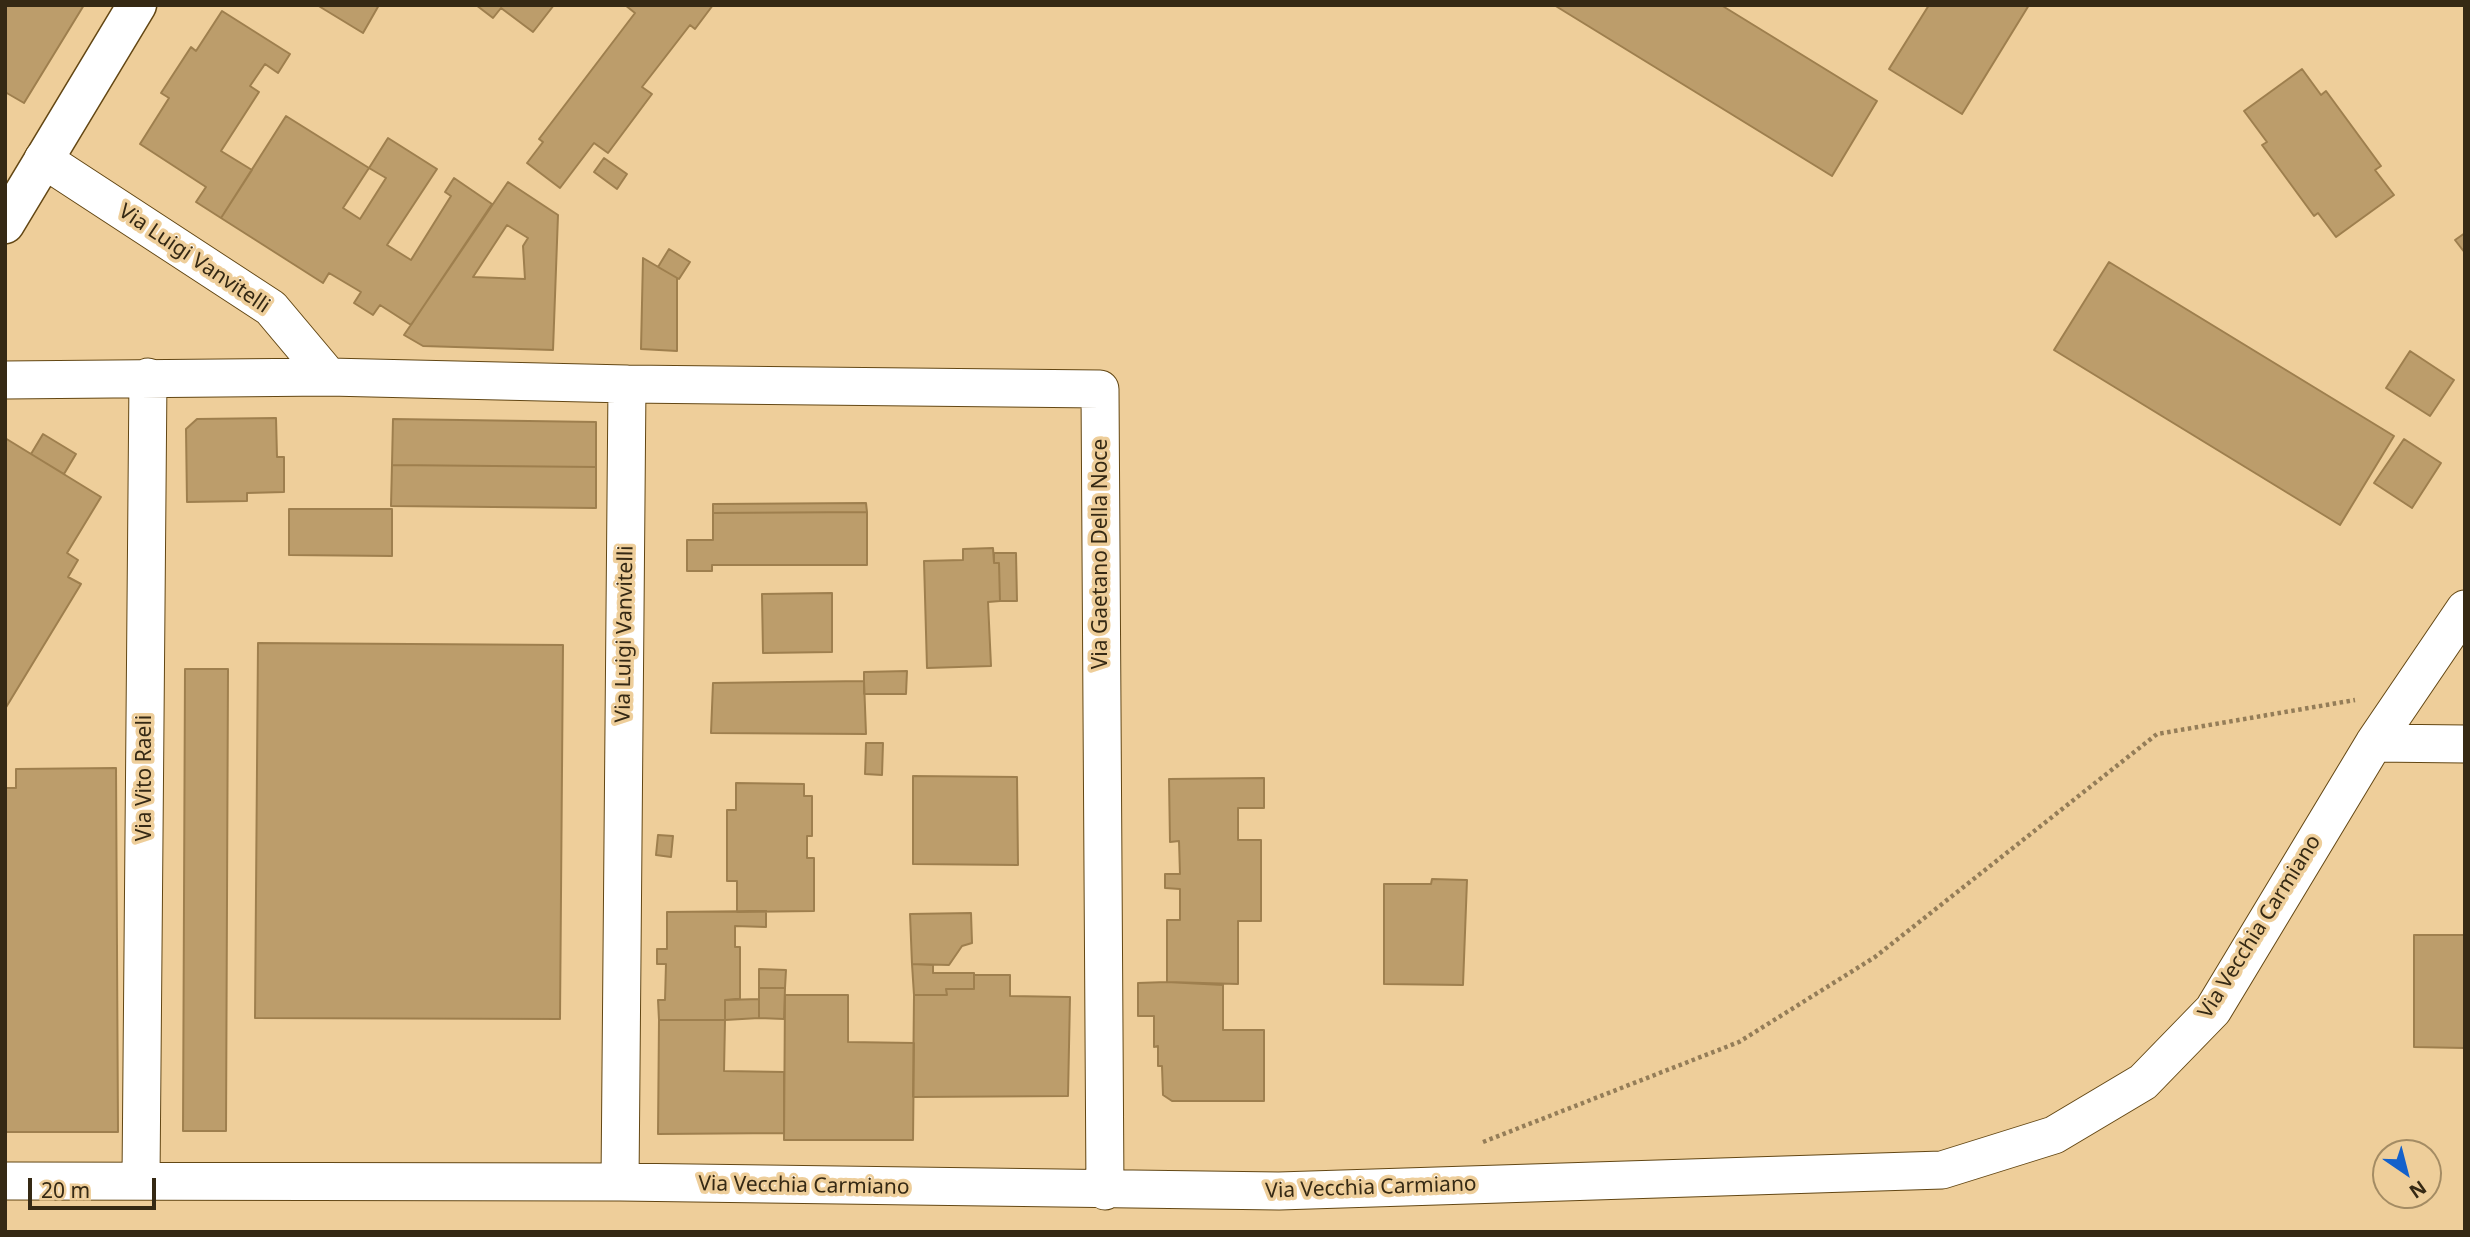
<!DOCTYPE html>
<html>
<head>
<meta charset="utf-8">
<style>
  body { margin:0 }
  #map { position:relative; width:2470px; height:1237px; overflow:hidden; background:#eece9a; font-family:"Noto Sans",sans-serif }
  canvas { display:block }
  .frame { position:absolute; inset:0; border:7px solid #352914; pointer-events:none }
  .north { position:absolute; left:2372px; top:1139px; width:70px; height:70px; box-sizing:border-box; background:#eece9a; border:2px solid #a48c64; border-radius:50%; rotate:145deg; font-size:19px; font-weight:700; line-height:28px; text-align:center; color:#352914 }
  .north::after { content:''; display:block; margin:auto; width:24px; height:32px; background:#1461cb; clip-path:polygon(50% 0,100% 100%,50% 72%,0 100%) }
  .scale { position:absolute; left:28px; top:1178px; width:128px; height:32px; box-sizing:border-box; border:4px solid #352914; border-top:0; padding-left:9px; font-size:21px; line-height:24px; white-space:nowrap; color:#352914; -webkit-text-stroke:5px #eece9a; paint-order:stroke }
</style>
</head>
<body>
<div id="map">
<canvas width="2470" height="1237"></canvas>
<div class="frame"></div>
<div class="north">N</div>
<div class="scale">20 m</div>
</div>
<script>
const context = document.querySelector('canvas').getContext('2d');
context.lineJoin = 'round';
function fillPath(path, color) {
  context.fillStyle = color;
  context.fill(path, 'evenodd');
}
function strokePath(path, color, width, dash) {
  context.strokeStyle = color;
  context.lineWidth = width;
  context.lineCap = dash ? 'butt' : 'round';
  context.setLineDash(dash || []);
  context.stroke(path);
}
function drawText(font, color, halo, rows, align = 'center') {
  context.font = font + ' "Noto Sans",sans-serif';
  context.lineWidth = 7;
  context.setLineDash([]);
  context.textBaseline = 'middle';
  context.strokeStyle = halo;
  context.fillStyle = color;
  for (const [text, x, y, turn = 0] of rows) {
    context.save();
    context.translate(x, y);
    context.rotate((+turn || 0) * Math.PI / 180);
    context.textAlign = isNaN(turn) ? turn : align;
    if (halo) context.strokeText(text, 0, 0);
    context.fillText(text, 0, 0);
    context.restore();
  }
}
const building = new Path2D(`
  M 5,5 L 84,5 L 24,103 L 5,92 Z
  M 317,5 L 379,5 L 363,33 Z
  M 476,5 L 554,5 L 533,32 L 501,8 L 493,18 Z
  M 625,5 L 713,5 L 695,29 L 690,25 L 642,87 L 652,94 L 608,153 L 594,143 L 560,188 L 527,163 L 543,142 L 539,139 L 635,13 Z
  M 1554,5 L 1721,5 L 1877,101 L 1832,176 Z
  M 1929,5 L 2029,5 L 1962,114 L 1889,69 Z
  M 222,11 L 290,54 L 278,73 L 265,64 L 250,86 L 259,92 L 221,151 L 252,170 L 221,218 L 196,202 L 206,187 L 140,144 L 169,98 L 161,93 L 191,47 L 196,51 Z
  M 2302,69 L 2321,95 L 2326,91 L 2381,166 L 2375,170 L 2394,195 L 2336,237 L 2318,213 L 2314,216 L 2262,145 L 2267,142 L 2244,111 Z
  M 286,116 L 369,168 L 343,208 L 360,219 L 386,178 L 369,168 L 388,138 L 437,169 L 387,245 L 411,260 L 451,196 L 445,192 L 454,178 L 492,204 L 411,325 L 380,305 L 373,315 L 354,303 L 361,292 L 329,273 L 323,283 L 221,218 Z
  M 604,158 L 627,174 L 617,189 L 594,172 Z
  M 508,182 L 558,215 L 553,350 L 423,346 L 404,335 ZM 507,225 L 528,238 L 523,246 L 525,279 L 473,277 Z
  M 2465,233 L 2465,253 L 2455,240 Z
  M 669,249 L 690,262 L 679,279 L 658,267 Z
  M 643,258 L 677,278 L 677,351 L 641,349 Z
  M 2109,262 L 2394,436 L 2340,525 L 2054,350 Z
  M 2410,351 L 2454,380 L 2430,416 L 2386,388 Z
  M 276,418 L 277,457 L 284,457 L 284,492 L 247,493 L 247,501 L 187,502 L 186,429 L 197,419 Z
  M 393,419 L 596,422 L 596,467 L 392,465 Z
  M 43,434 L 76,454 L 64,474 L 31,454 Z
  M 5,438 L 101,497 L 67,553 L 78,560 L 68,577 L 81,584 L 5,709 Z
  M 2404,439 L 2441,463 L 2412,508 L 2374,483 Z
  M 392,465 L 596,467 L 596,508 L 391,506 Z
  M 866,503 L 867,512 L 713,513 L 713,504 Z
  M 289,509 L 392,509 L 392,556 L 289,555 Z
  M 867,512 L 867,565 L 712,565 L 712,571 L 687,571 L 687,540 L 713,540 L 713,513 Z
  M 993,548 L 994,563 L 999,563 L 1000,601 L 988,602 L 991,666 L 927,668 L 924,561 L 963,560 L 963,549 Z
  M 994,553 L 1016,553 L 1017,601 L 1000,601 L 999,563 L 994,563 Z
  M 832,593 L 832,652 L 763,653 L 762,594 Z
  M 258,643 L 563,645 L 560,1019 L 255,1018 Z
  M 185,669 L 228,669 L 226,1131 L 183,1131 Z
  M 907,671 L 906,694 L 864,694 L 864,672 Z
  M 864,681 L 866,734 L 711,733 L 713,683 Z
  M 866,743 L 883,743 L 882,775 L 865,774 Z
  M 116,768 L 118,1132 L 5,1132 L 5,788 L 16,788 L 16,769 Z
  M 913,776 L 1017,777 L 1018,865 L 913,864 Z
  M 1264,778 L 1264,808 L 1238,808 L 1238,840 L 1261,840 L 1261,921 L 1238,921 L 1238,984 L 1167,982 L 1167,920 L 1180,920 L 1180,889 L 1165,888 L 1165,874 L 1180,874 L 1179,841 L 1170,842 L 1169,779 Z
  M 736,783 L 804,784 L 804,796 L 812,796 L 812,836 L 807,836 L 807,858 L 814,858 L 814,911 L 737,912 L 737,881 L 727,881 L 727,810 L 736,810 Z
  M 658,835 L 673,836 L 671,857 L 656,855 Z
  M 1432,879 L 1467,880 L 1463,985 L 1384,984 L 1384,884 L 1431,884 Z
  M 766,911 L 766,927 L 735,926 L 735,947 L 740,947 L 740,999 L 725,1000 L 725,1020 L 659,1020 L 658,1000 L 665,1000 L 666,964 L 657,964 L 657,949 L 667,949 L 667,912 Z
  M 971,913 L 972,943 L 962,946 L 949,965 L 912,964 L 910,914 Z
  M 2414,935 L 2465,935 L 2465,1048 L 2414,1047 Z
  M 912,964 L 933,965 L 933,973 L 974,973 L 974,989 L 946,989 L 947,995 L 914,995 Z
  M 759,969 L 786,970 L 785,988 L 759,988 Z
  M 974,975 L 1010,975 L 1010,996 L 1070,997 L 1068,1096 L 913,1097 L 914,995 L 947,995 L 946,989 L 974,989 Z
  M 1167,982 L 1223,985 L 1223,1030 L 1264,1030 L 1264,1101 L 1172,1101 L 1163,1095 L 1162,1066 L 1158,1066 L 1158,1046 L 1154,1047 L 1154,1016 L 1138,1016 L 1138,983 Z
  M 759,988 L 785,988 L 784,1019 L 759,1018 Z
  M 785,995 L 848,995 L 848,1042 L 914,1043 L 913,1140 L 784,1140 Z
  M 759,999 L 759,1018 L 725,1020 L 725,1000 Z
  M 659,1020 L 725,1020 L 724,1071 L 784,1072 L 784,1133 L 658,1134 Z`);
fillPath(building, '#bc9d6b');
strokePath(building, '#9e7f4e', 2);
const minor = new Path2D(`
  M 43,159 L 271,308 L 329,377
  M 5,380 L 329,377 L 627,384 L 620,1182
  M 627,384 L 1100,389 L 1105,1191
  M 2374,743 L 2465,744
  M 141,1179 L 148,377
  M 5,1181 L 620,1182 L 1279,1191 L 1942,1170 L 2054,1135 L 2143,1082 L 2213,1010 L 2374,743 L 2465,609`);
const secondary = new Path2D(`
  M 5,224 L 137,5`);
strokePath(minor, '#634714', 39);
strokePath(secondary, '#634714', 41);
strokePath(new Path2D(`
  M 1483,1142 L 1739,1042 L 1875,957 L 2157,734 L 2355,700`), '#947d58', 4.5, [3.5, 3.5]);
strokePath(minor, '#fff', 37);
strokePath(secondary, '#fff', 38);
drawText('21px', '#352914', '#eece9a', [
  ["Via Luigi Vanvitelli",194,259,34],
  ["Via Gaetano Della Noce",1101,554,-90],
  ["Via Luigi Vanvitelli",625,634,-89],
  ["Via Vito Raeli",145,778,-90],
  ["Via Vecchia Carmiano",2260,927,-58],
  ["Via Vecchia Carmiano",804,1186,1],
  ["Via Vecchia Carmiano",1371,1188,-2]
]);
</script>
</body>
</html>
